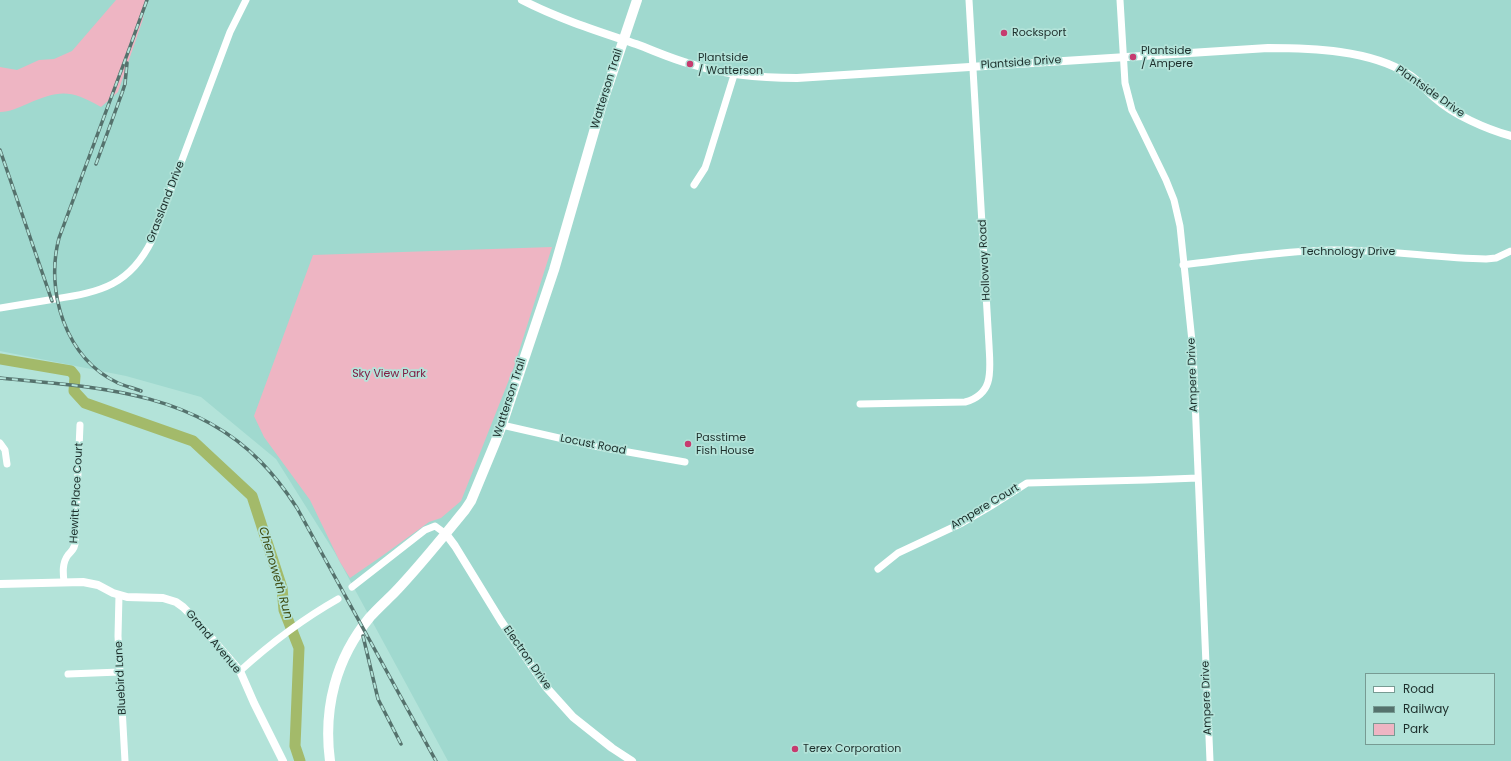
<!DOCTYPE html>
<html>
<head>
<meta charset="utf-8">
<style>
  body { margin:0 }
  #map { position:relative; width:1511px; height:761px; overflow:hidden; background:#b3e3d9; font-family:Poppins,sans-serif }
  canvas { display:block }
  .legend { position:absolute; left:1365px; top:673px; width:130px; height:72px; box-sizing:border-box; background:#b3e3d9; border:1px solid #779b93; margin:0; padding:5px 7px; list-style:none; font-size:12px; color:#1c2e2b }
  .legend li { display:flex; align-items:center; gap:8px; height:20px }
  .legend b { width:20px; border:1px solid #779b93 }
</style>
</head>
<body>
<div id="map">
<canvas width="1511" height="761"></canvas>
<ul class="legend">
<li><b style="height:5px;background:#fff"></b>Road</li>
<li><b style="height:5px;background:#55726d"></b>Railway</li>
<li><b style="height:11px;background:#eeb5c3"></b>Park</li>
</ul>
</div>
<script>
const context = document.querySelector('canvas').getContext('2d');
context.lineJoin = 'round';
function fillPath(path, color) {
  context.fillStyle = color;
  context.fill(path, 'evenodd');
}
function strokePath(path, color, width, dash) {
  context.strokeStyle = color;
  context.lineWidth = width;
  context.lineCap = dash ? 'butt' : 'round';
  context.setLineDash(dash || []);
  context.stroke(path);
}
function drawText(font, color, halo, rows, align = 'center') {
  context.font = font + ' Poppins,sans-serif';
  context.lineWidth = 3.5;
  context.setLineDash([]);
  context.textBaseline = 'middle';
  context.strokeStyle = halo;
  context.fillStyle = color;
  for (const [text, x, y, turn = 0] of rows) {
    context.save();
    context.translate(x, y);
    context.rotate((+turn || 0) * Math.PI / 180);
    context.textAlign = isNaN(turn) ? turn : align;
    if (halo) context.strokeText(text, 0, 0);
    context.fillText(text, 0, 0);
    context.restore();
  }
}
fillPath(new Path2D(`
  M 0,0 L 1511,0 L 1511,761 L 448,761 L 335,553 L 276,459 L 201,397 L 126,376 L 0,351 ZM 1366,674 L 1494,674 L 1494,744 L 1366,744 Z`), '#a0d9cf');
fillPath(new Path2D(`
  M 116,0 L 145,0 L 143,19 L 118,92 L 101,107 C 70,89 59,90 27,104 C 17,108 10,112 0,112 L 0,67 L 17,70 L 39,60 L 54,59 L 72,51 Z
  M 552,247 L 514,367 L 461,501 L 441,518 L 429,522 L 382,556 L 350,578 L 340,562 L 310,500 L 264,437 L 254,416 L 313,255 Z`), '#eeb5c3');
strokePath(new Path2D(`
  M 0,359 L 71,371 L 75,376 L 74,391 L 85,403 L 193,441 L 252,496 L 282,588 L 284,610 L 299,648 L 295,746 L 300,761`), '#a3ba6a', 11);
strokePath(new Path2D(`
  M 1120,0 L 1125,83 L 1132,110 L 1166,180 L 1174,200 L 1180,226 L 1193,351 L 1210,761
  M 694,185 L 705,168 L 708,159 L 734,75
  M 1183,265 C 1233,259 1282,251 1331,250 C 1383,249 1434,258 1486,259 L 1496,258 L 1511,251
  M 0,308 C 18,305 37,302 55,299 C 101,292 130,285 152,240 L 230,32 L 246,0
  M 860,404 L 965,402 C 995,394 990,369 989,345 L 969,0
  M 502,425 L 594,446 L 685,462
  M 0,443 L 5,450 L 7,464
  M 878,569 L 898,553 L 962,523 L 991,506 L 1027,483 L 1146,480 L 1198,478
  M 64,582 C 63,573 62,563 68,555 C 72,551 74,549 75,544 L 80,425
  M 352,587 L 425,530 L 435,526 L 446,534
  M 119,595 L 118,636 L 125,761
  M 240,671 C 272,642 301,620 338,599
  M 68,674 L 120,672`), '#fff', 7);
strokePath(new Path2D(`
  M 522,0 C 559,19 597,31 636,44 C 655,51 672,59 691,64 C 725,75 761,78 797,78 L 1268,48 C 1312,48 1370,50 1408,74 C 1418,80 1426,90 1435,98 C 1454,115 1486,129 1511,136
  M 446,534 L 455,546 L 501,621 L 546,687 L 573,717 L 612,748 L 632,761
  M 0,584 L 83,582 L 98,585 L 113,593 L 127,597 L 163,598 L 176,602 L 183,607 L 194,618 L 240,671 L 254,703 L 283,761`), '#fff', 8);
strokePath(new Path2D(`
  M 330,761 C 323,708 336,658 370,617 C 378,608 386,601 394,593 C 419,567 442,538 465,510 L 471,501 L 495,443 L 502,425 L 554,270 L 602,104 L 637,0`), '#fff', 10);
const rail = new Path2D(`
  M 134,36 L 59,238 C 45,291 65,358 118,383 C 125,386 133,388 141,391
  M 132,41 L 147,0
  M 0,150 L 52,301
  M 96,164 L 122,93 L 125,84 L 127,63
  M 0,378 C 92,387 190,390 260,461 C 274,475 286,491 297,508 L 436,761
  M 363,636 L 378,699 L 401,744`);
strokePath(rail, '#55726d', 3.5);
strokePath(rail, '#b3e3d9', 2, [6]);
for (const [x, y, r, color] of [
  [1004,33,4,"#c63b6f"],
  [1133,57,4,"#c63b6f"],
  [690,64,4,"#c63b6f"],
  [688,444,4,"#c63b6f"],
  [795,749,4,"#c63b6f"]
]) {
  const dot = new Path2D();
  dot.arc(x, y, r, 0, 2 * Math.PI);
  context.fillStyle = color;
  context.fill(dot);
  strokePath(dot, '#b3e3d9', 1.5);
}
drawText('11px', '#1c2e2b', '#b3e3d9', [
  ["Rocksport",1012,33],
  ["Plantside",1141,51],
  ["/ Ampere",1141,64],
  ["Plantside",698,58],
  ["/ Watterson",698,71],
  ["Passtime",696,438],
  ["Fish House",696,451],
  ["Terex Corporation",803,749]
], 'left');
drawText('11px', '#1c2e2b', '#b3e3d9', [
  ["Plantside Drive",1021,63,-4],
  ["Watterson Trail",607,89,-73],
  ["Plantside Drive",1430,92,35],
  ["Grassland Drive",166,202,-69],
  ["Technology Drive",1348,252],
  ["Holloway Road",985,260,-93],
  ["Ampere Drive",1193,375,-92],
  ["Watterson Trail",510,398,-72],
  ["Locust Road",593,445,11],
  ["Hewitt Place Court",77,493,-87],
  ["Ampere Court",985,507,-31],
  ["Grand Avenue",213,642,50],
  ["Electron Drive",527,658,55],
  ["Bluebird Lane",121,678,-93],
  ["Ampere Drive",1207,698,-92]
]);
drawText('11px', '#811d44', '#b3e3d9', [
  ["Sky View Park",389,374]
]);
drawText('italic 12px', '#3e4c12', '#b3e3d9', [
  ["Chenoweth Run",275,573,74]
]);
</script>
</body>
</html>
